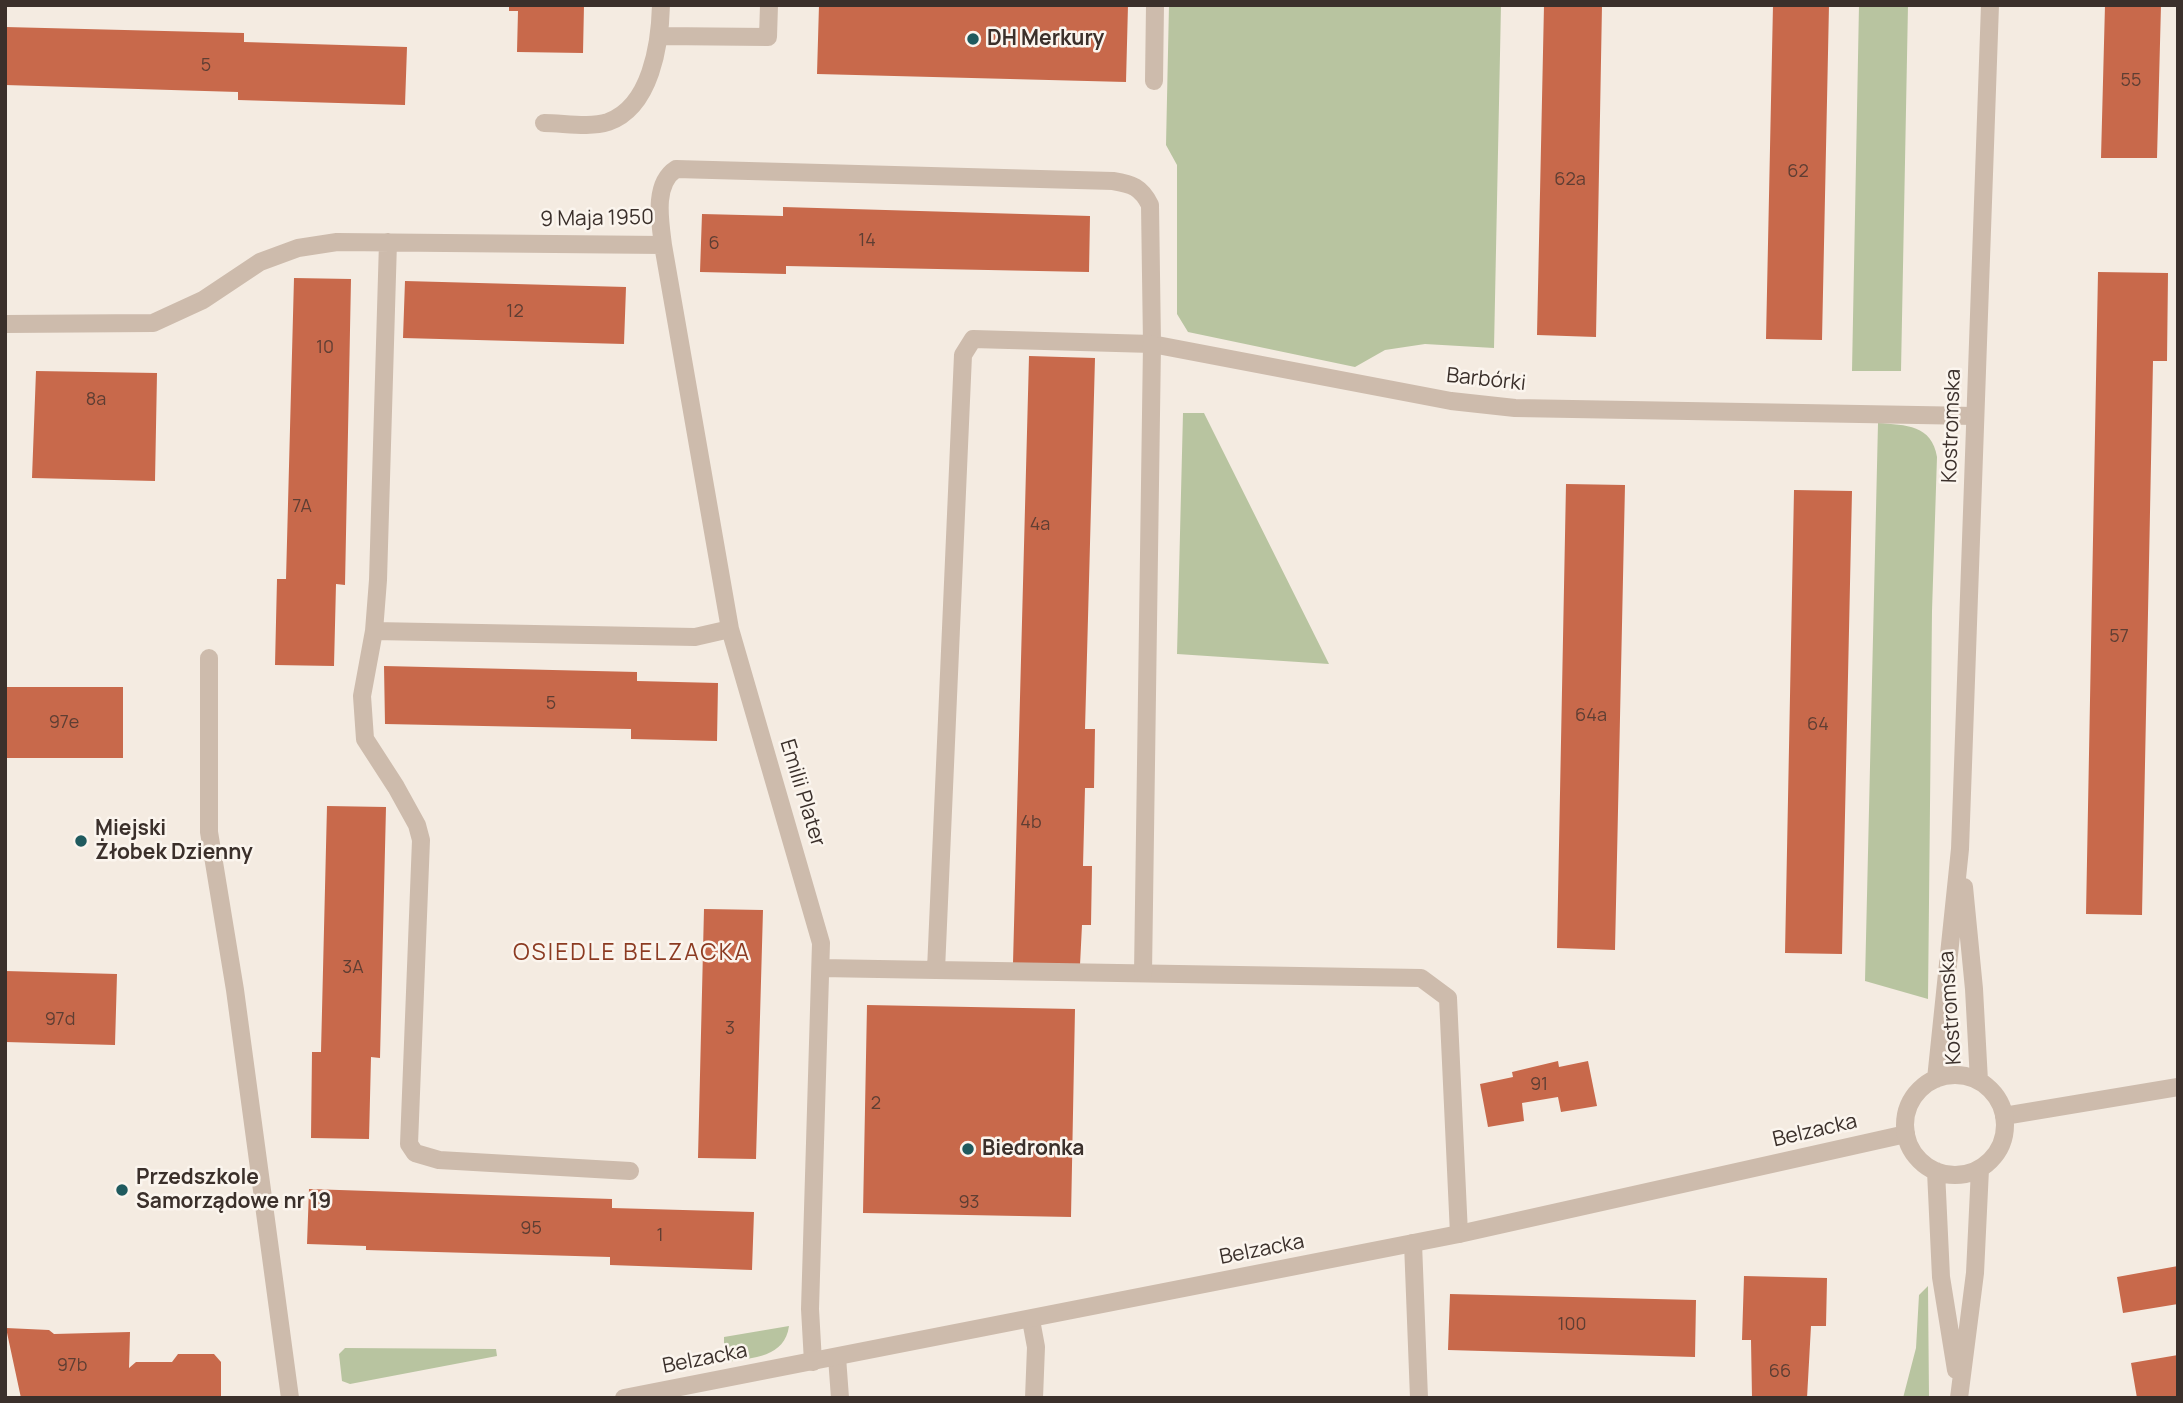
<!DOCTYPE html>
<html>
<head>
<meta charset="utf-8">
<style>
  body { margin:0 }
  #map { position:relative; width:2183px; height:1403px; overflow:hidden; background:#f4ebe1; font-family:Manrope,sans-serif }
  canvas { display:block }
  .frame { position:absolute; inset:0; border:7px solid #3b302b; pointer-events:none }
</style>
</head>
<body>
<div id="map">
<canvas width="2183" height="1403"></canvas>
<div class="frame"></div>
</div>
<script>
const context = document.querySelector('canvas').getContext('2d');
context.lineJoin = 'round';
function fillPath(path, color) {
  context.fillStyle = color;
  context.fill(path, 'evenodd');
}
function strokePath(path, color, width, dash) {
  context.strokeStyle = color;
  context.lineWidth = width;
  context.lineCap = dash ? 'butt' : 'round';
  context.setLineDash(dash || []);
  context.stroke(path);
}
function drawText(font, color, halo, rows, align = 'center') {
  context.font = font + ' Manrope,sans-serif';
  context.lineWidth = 5;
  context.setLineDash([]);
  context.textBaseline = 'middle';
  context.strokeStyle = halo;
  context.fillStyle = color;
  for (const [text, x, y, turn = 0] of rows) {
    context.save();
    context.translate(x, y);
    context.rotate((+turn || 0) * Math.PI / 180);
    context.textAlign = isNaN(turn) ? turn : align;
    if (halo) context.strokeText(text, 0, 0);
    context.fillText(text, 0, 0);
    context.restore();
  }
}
fillPath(new Path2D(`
  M 1169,5 L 1501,5 L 1494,348 L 1425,344 L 1385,350 L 1355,367 L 1188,332 L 1177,314 L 1177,165 L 1166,145 Z
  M 1859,5 L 1908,5 L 1901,371 L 1852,371 Z
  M 1183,413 L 1204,413 L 1329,664 L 1177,654 Z
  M 1878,423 C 1906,425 1932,425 1937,457 L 1932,611 L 1928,999 L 1865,981 Z
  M 1928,1286 L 1929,1398 L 1903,1398 L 1916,1348 L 1919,1295 Z
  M 789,1326 C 785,1357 753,1358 727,1362 L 724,1355 L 724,1337 Z
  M 345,1348 L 496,1349 L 497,1356 L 350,1384 L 342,1381 L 339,1354 Z`), '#b8c4a0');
fillPath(new Path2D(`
  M 509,5 L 584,5 L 583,53 L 517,52 L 518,11 L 509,11 Z
  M 819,5 L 1128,5 L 1126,82 L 817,74 Z
  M 1544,5 L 1602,5 L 1596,337 L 1537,335 Z
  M 1773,5 L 1829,5 L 1822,340 L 1766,339 Z
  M 2105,5 L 2161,5 L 2157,158 L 2101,158 Z
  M 5,27 L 244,33 L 244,42 L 407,47 L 405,105 L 238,100 L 238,92 L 5,85 Z
  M 783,207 L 1090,216 L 1089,272 L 786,266 L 786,274 L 700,272 L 702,214 L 783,216 Z
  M 2098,272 L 2168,273 L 2167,361 L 2153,361 L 2142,915 L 2086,914 Z
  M 294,278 L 351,279 L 345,585 L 336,584 L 334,666 L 275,665 L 277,579 L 286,579 Z
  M 405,281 L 626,287 L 624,344 L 403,338 Z
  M 1029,356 L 1095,358 L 1085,729 L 1095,729 L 1094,788 L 1085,788 L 1083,866 L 1092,866 L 1091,925 L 1082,925 L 1080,965 L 1013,963 Z
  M 36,371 L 157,373 L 155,481 L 32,478 Z
  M 1566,484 L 1625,485 L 1615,950 L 1557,948 Z
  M 1794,490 L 1852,491 L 1842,954 L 1785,953 Z
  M 384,666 L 637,672 L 637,681 L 718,683 L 717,741 L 631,739 L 631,729 L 385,724 Z
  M 5,687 L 123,687 L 123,758 L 5,758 Z
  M 327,806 L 386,807 L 380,1058 L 371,1057 L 369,1139 L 311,1138 L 312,1052 L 321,1052 Z
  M 704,909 L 763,910 L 756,1159 L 698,1158 Z
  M 5,971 L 117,974 L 115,1045 L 5,1042 Z
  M 867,1005 L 1075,1009 L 1071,1217 L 863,1213 Z
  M 1558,1061 L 1559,1067 L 1588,1061 L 1597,1106 L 1561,1112 L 1558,1097 L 1522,1103 L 1524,1121 L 1488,1127 L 1480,1084 L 1513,1077 L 1512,1072 Z
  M 309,1189 L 612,1199 L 612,1208 L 754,1212 L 752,1270 L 610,1265 L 610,1257 L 366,1250 L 366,1246 L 307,1244 Z
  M 2178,1266 L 2178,1304 L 2123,1313 L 2117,1277 Z
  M 1744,1276 L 1827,1278 L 1826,1326 L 1811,1326 L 1807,1398 L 1752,1398 L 1751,1340 L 1742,1340 Z
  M 1450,1294 L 1696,1300 L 1695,1357 L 1448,1350 Z
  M 6,1328 L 49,1330 L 54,1334 L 130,1332 L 129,1368 L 136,1362 L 172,1362 L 178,1354 L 214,1354 L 221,1362 L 221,1398 L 21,1398 Z
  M 2178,1355 L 2178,1398 L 2137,1398 L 2131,1363 Z`), '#c8694b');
strokePath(new Path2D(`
  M 660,36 L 768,37 L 769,5
  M 1154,81 L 1155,5
  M 544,123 C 564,123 589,128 608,122 C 651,107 660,44 661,5
  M 388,242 L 378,580 L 374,631 L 362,696 L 365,739 L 396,787 L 417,825 L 421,840 L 409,1144 L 415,1153 L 439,1160 L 630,1171
  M 663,245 L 730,629 L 821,943 L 810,1309 L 813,1362
  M 5,324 L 153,323 L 203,300 L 260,262 L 298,248 L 337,242 L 663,245 C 660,221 653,184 676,169 L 1113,181 C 1132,184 1141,187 1150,205 L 1152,344 L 1451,401 L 1515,408 L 1975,416
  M 374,631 L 695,637 L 730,629
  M 209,658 L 209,832 L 235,990 L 290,1398
  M 821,968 L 936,970 L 963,355 L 973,339 L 1152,344
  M 936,970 L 1421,978 L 1448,998 L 1459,1234
  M 1413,1243 L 1419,1398
  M 1031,1320 L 1036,1347 L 1034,1398
  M 837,1357 L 840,1398`), '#cdbbac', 18);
strokePath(new Path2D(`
  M 1143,973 L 1152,344`), '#cdbbac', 18);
strokePath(new Path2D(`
  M 2004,1116 L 2178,1087
  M 624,1398 L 1459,1234 L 1906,1134`), '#cdbbac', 18);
strokePath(new Path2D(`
  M 1964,887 L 1974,989 L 1979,1081
  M1905 1125a50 50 0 1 1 100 0a50 50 0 1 1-100 0Z
  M 1936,1079 L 1960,849 L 1990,5
  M 1936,1171 L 1941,1277 L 1956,1370
  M 1959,1398 L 1975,1273 L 1980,1169`), '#cdbbac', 18);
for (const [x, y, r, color] of [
  [973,39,7,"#1f5a5e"],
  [81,841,7,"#1f5a5e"],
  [968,1149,7,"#1f5a5e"],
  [122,1190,7,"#1f5a5e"]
]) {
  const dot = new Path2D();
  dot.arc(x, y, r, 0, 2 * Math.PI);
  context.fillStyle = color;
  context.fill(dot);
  strokePath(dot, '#fbf5ee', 2.5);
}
drawText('18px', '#5e3e33', null, [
  ["5",206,66],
  ["55",2131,81],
  ["62",1798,172],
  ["62a",1570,180],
  ["14",867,241],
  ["6",714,244],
  ["12",515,312],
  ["10",325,348],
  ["8a",96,400],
  ["7A",302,507],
  ["4a",1040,525],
  ["57",2119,637],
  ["5",551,704],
  ["64a",1591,716],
  ["97e",64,723],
  ["64",1818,725],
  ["4b",1031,823],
  ["3A",353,968],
  ["97d",60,1020],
  ["3",730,1029],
  ["91",1539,1085],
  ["2",876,1104],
  ["93",969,1203],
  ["95",531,1229],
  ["1",660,1236],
  ["100",1572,1325],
  ["97b",72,1366],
  ["66",1780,1372]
]);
drawText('bold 21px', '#3b302b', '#fbf5ee', [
  ["DH Merkury",987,39],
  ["Miejski",95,829],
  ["Żłobek Dzienny",95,853],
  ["Biedronka",982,1149],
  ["Przedszkole",136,1178],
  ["Samorządowe nr 19",136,1202]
], 'left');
drawText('21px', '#3b302b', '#fbf5ee', [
  ["9 Maja 1950",597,219,-1],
  ["Barbórki",1486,380,6],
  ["Kostromska",1952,426,-88],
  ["Emilii Plater",802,793,73],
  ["Kostromska",1951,1008,-94],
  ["Belzacka",1815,1131,-13],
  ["Belzacka",1262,1250,-11],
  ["Belzacka",705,1359,-11]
]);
context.letterSpacing = '2px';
drawText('23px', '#8c3b22', '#fbf5ee', [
  ["OSIEDLE BELZACKA",632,954]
]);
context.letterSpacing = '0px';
</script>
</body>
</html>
